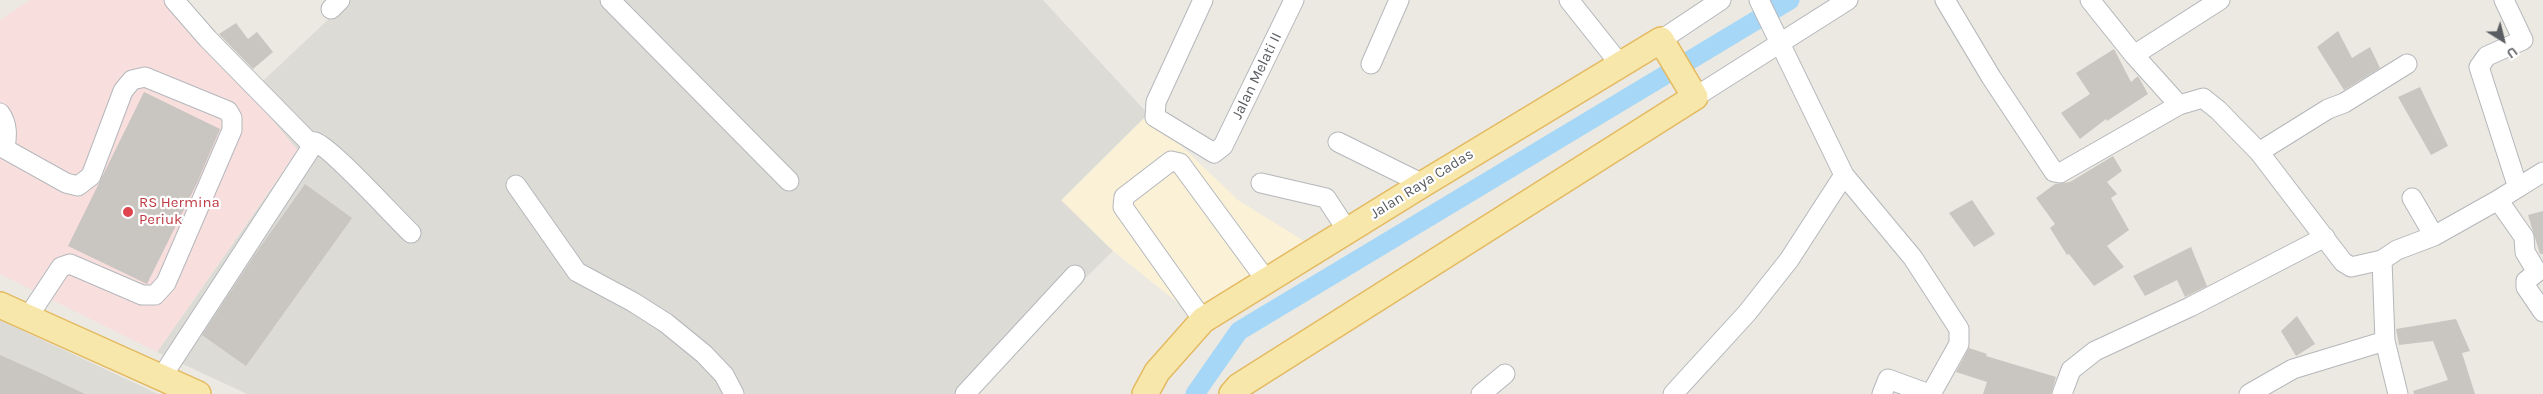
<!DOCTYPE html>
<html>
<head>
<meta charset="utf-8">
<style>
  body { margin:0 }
  #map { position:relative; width:2543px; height:394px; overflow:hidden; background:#ebe9e1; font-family:Karla,sans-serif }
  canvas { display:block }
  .north { position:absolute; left:2478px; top:15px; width:50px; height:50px; -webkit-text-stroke:4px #fff; paint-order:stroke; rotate:144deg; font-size:14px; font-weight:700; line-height:20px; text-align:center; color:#5a5d61 }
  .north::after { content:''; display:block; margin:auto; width:18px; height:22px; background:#5a5d61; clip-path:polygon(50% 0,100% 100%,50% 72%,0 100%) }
</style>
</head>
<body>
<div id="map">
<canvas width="2543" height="394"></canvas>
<div class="north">U</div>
</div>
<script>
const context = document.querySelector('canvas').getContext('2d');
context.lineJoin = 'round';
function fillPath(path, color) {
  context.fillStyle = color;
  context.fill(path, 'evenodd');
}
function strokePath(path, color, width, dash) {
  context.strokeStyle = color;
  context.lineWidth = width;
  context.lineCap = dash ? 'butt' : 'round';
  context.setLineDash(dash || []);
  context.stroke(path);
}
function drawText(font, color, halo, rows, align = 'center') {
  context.font = font + ' Karla,sans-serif';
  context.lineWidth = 4.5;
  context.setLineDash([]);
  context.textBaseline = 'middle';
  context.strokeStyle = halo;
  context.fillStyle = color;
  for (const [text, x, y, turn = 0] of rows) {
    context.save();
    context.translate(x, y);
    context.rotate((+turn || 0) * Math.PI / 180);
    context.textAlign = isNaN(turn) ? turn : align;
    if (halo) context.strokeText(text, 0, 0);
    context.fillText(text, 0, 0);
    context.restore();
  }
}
fillPath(new Path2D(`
  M 1148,114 L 1238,200 L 1325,254 L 1207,326 L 1113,251 L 1061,201 Z`), '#faf1d7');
fillPath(new Path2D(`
  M 349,0 L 1043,0 L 1148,114 L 1061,200 L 1113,251 L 1006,356 L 977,394 L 247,394 L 157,352 L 298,151 L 249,94 Z
  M 0,320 L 158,394 L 0,394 Z`), '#dddbd6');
fillPath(new Path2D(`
  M 30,0 L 169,0 L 298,150 L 157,352 L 0,274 L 0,20 Z`), '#f8dfde');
strokePath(new Path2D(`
  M 1195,394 L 1239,331 L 1790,0`), '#a6d7f7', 19);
fillPath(new Path2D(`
  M 236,23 L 248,39 L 257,32 L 273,52 L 253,69 L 219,34 Z
  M 2338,31 L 2352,58 L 2370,47 L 2380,68 L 2344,90 L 2317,47 Z
  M 2114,49 L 2131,82 L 2138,76 L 2148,94 L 2107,121 L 2106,119 L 2080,139 L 2061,113 L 2090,94 L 2076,73 Z
  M 2420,87 L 2448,146 L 2431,155 L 2398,97 Z
  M 144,92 L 220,129 L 197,183 L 147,284 L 68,246 Z
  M 2113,156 L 2122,171 L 2107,182 L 2117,194 L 2111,198 L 2129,230 L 2107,246 L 2124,267 L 2094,286 L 2069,254 L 2067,255 L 2050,228 L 2055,224 L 2036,198 L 2055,184 L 2070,182 Z
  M 305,184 L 352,218 L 246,366 L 202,335 L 256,253 Z
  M 1972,200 L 1995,234 L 1974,247 L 1949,213 Z
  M 2543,211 L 2543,254 L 2540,254 L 2528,215 Z
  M 2191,247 L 2207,286 L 2185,297 L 2177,280 L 2145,296 L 2133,276 Z
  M 2297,316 L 2315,344 L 2296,356 L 2281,331 Z
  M 2456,319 L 2470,351 L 2462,353 L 2475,394 L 2414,394 L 2413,391 L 2448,380 L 2433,341 L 2399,345 L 2396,329 Z
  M 1969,348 L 1987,354 L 1986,356 L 2056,377 L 2051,394 L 1983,394 L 1987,382 L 1956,372 Z
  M 0,355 L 36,371 L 85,394 L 0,394 Z`), '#c9c5c0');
const minor = new Path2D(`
  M 174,0 L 208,39 L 311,144
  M 610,0 L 789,181
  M 1203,0 L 1156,102 L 1155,117 L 1214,153 L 1223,146 L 1294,0
  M 1569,0 L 1619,63
  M 1759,0 L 1844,175 L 1913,258 L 1959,329 L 1959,344 L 1931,394
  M 1945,0 L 1991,77 L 2054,172 L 2060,173 L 2179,105 L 2203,98 L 2218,110 L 2259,152 L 2343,262 L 2351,267 L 2382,260 L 2397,250 L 2434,236 L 2498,200 L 2543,172
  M 2090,0 L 2134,55 L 2179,105
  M 2504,0 L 2523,40 L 2487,56 L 2479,67 L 2518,188
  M 331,9 L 340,0
  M 1661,40 L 1721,0
  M 2134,55 L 2220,0
  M 1371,64 L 1399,0
  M 1695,97 L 1848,0
  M 0,113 C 8,124 7,136 5,149 L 66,183 L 78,186 L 91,176 L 123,91 L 132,80 L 145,77 L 228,111 L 232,118 L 232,130 L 166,283 L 155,295 L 142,295 L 70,264 L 61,267 L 28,317
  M 1338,142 L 1423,184
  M 2259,152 L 2328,109 L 2344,103 L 2407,64
  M 1261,183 L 1326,198 L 1347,230
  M 516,185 L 577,272 L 633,302 L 666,323 L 704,354 L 724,375 L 734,394
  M 2412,198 L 2434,236
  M 2498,200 L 2524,237 L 2525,252 L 2537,272 L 2526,281 L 2526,287 L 2543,312
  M 2382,260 L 2385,341 L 2398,394
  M 1203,320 L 1123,207 L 1124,197 L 1171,161 L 1180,163 L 1266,280
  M 161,378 L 315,142 C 331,147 394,217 411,233
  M 965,394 L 1075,275
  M 1481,394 L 1505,374
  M 1673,394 L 1747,313 L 1789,260 L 1844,175
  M 1882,394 L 1888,379 L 1929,394
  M 2062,394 L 2071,370 L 2095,351 L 2190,307 L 2325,237
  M 2249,394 L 2293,369 L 2385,341`);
const major = new Path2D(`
  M 0,305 L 198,394
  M 1145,394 L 1157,372 L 1203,320 L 1423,184 L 1661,40 L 1695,97 L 1239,386 L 1232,394`);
strokePath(minor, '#b4b7bb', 21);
strokePath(major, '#e4ba61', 28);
strokePath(minor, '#fff', 19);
strokePath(major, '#f8e7aa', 25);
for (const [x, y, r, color] of [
  [128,212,6,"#e0444e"]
]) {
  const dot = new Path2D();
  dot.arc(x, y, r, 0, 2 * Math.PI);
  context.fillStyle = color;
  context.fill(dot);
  strokePath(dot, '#fff', 2);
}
drawText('15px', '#5a5d61', '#fff', [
  ["Jalan Melati II",1257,76,-64],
  ["Jalan Raya Cadas",1422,184,-32]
]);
drawText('15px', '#be3a42', '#fff', [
  ["RS Hermina",139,203],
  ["Periuk",139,220]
], 'left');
</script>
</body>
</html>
